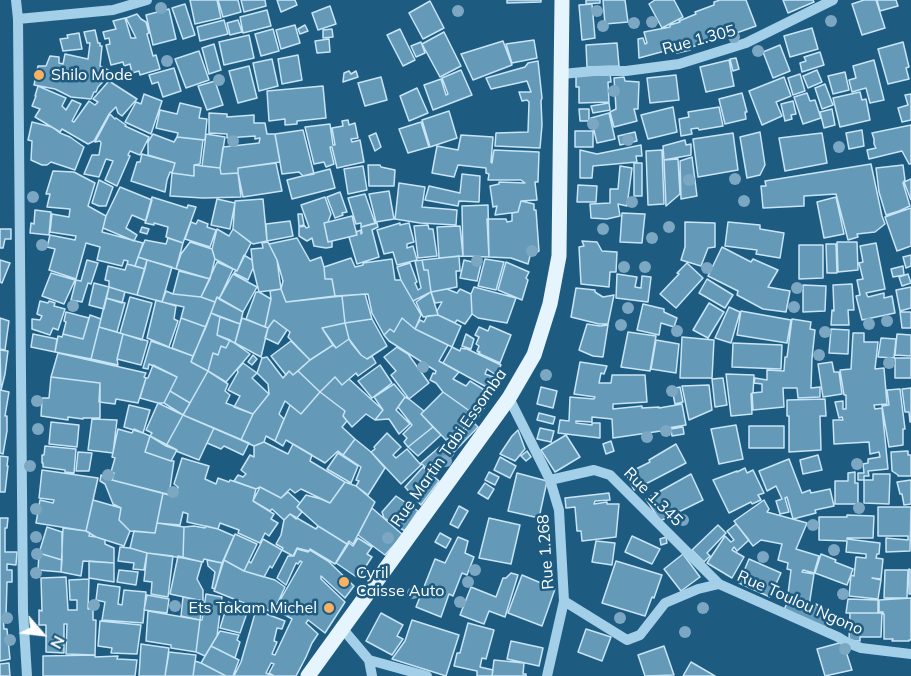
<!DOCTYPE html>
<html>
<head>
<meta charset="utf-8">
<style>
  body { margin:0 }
  #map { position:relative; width:911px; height:676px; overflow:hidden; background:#1e5b81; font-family:Mulish,sans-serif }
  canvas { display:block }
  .north { position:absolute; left:12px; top:604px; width:60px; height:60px; -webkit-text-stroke:4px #1e5b81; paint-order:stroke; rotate:118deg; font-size:16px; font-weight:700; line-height:24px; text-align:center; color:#fff }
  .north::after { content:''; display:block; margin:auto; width:21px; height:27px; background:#fff; clip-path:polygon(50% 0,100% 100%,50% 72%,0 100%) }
</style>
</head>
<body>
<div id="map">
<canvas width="911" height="676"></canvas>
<div class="north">N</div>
</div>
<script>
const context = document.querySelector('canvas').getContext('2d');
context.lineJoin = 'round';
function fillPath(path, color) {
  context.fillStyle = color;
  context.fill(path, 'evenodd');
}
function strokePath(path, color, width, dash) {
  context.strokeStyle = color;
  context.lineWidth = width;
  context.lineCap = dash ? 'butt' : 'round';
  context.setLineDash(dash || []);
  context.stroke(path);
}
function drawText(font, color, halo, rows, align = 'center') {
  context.font = font + ' Mulish,sans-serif';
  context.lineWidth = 5;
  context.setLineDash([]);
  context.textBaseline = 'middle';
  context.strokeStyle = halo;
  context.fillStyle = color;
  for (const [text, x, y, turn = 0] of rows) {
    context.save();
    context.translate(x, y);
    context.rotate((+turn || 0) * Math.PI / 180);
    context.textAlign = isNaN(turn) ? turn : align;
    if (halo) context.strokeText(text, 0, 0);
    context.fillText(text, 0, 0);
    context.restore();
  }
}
const building = new Path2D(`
  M 190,0 L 217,0 L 221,18 L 195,24 Z
  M 218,0 L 238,0 L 241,12 L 223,17 Z
  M 241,0 L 265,0 L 266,6 L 244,12 Z
  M 277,0 L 295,0 L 297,5 L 281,12 Z
  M 507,0 L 541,0 L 541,2 L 507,3 Z
  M 586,0 L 600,0 L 600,3 L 586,4 Z
  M 603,0 L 625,0 L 628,22 L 605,24 Z
  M 655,0 L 674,0 L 683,17 L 662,28 L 649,4 Z
  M 720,0 L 746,0 L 756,26 L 708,43 L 706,42 L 689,48 L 690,50 L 677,53 L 676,48 L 639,58 L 638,39 L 643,38 L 645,44 L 647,43 L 644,32 L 670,27 L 670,25 L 680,22 L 679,21 L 696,14 L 695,12 L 714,5 L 714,2 Z
  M 783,0 L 813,0 L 814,2 L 788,13 Z
  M 864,0 L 876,0 L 885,28 L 862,35 L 852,4 Z
  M 877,0 L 896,0 L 898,6 L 880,11 Z
  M 430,1 L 444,28 L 423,39 L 409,13 Z
  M 185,4 L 195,35 L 183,39 L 172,8 Z
  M 592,4 L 595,38 L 582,40 L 579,5 Z
  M 330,6 L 336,24 L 318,30 L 312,13 Z
  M 169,9 L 176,39 L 153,45 L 146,15 Z
  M 267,10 L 271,26 L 243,33 L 240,17 Z
  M 137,14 L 141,19 L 146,22 L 149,33 L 147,34 L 153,56 L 156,55 L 160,69 L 140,75 L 139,71 L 132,73 L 130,64 L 124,66 L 123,62 L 111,65 L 106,45 L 110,44 L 109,38 L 105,39 L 103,32 L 116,29 L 113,21 L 125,18 L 131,38 L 136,38 L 126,18 Z
  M 224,20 L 228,34 L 200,41 L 197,27 Z
  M 238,20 L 242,32 L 230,35 L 227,23 Z
  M 295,25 L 300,43 L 281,49 L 276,30 Z
  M 305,25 L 308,31 L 300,34 L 298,29 Z
  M 812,28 L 818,49 L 790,57 L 784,36 Z
  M 273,29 L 279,51 L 261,56 L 255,34 Z
  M 332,29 L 333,37 L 323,38 L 323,30 Z
  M 400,29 L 415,60 L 403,66 L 387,35 Z
  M 95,30 L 98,43 L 100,43 L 100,46 L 102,46 L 100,66 L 112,72 L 98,87 L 96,92 L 94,92 L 91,99 L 71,97 L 55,89 L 34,85 L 38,66 L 46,66 L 50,56 L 59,57 L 59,63 L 63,64 L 65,54 L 88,59 L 90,43 L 87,43 L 84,32 Z
  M 444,32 L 461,66 L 440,77 L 422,44 Z
  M 79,33 L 82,49 L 63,51 L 60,39 L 68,38 L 67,35 Z
  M 249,35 L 254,58 L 224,65 L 219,42 Z
  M 329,39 L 330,52 L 317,53 L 315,41 Z
  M 534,40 L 537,58 L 512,63 L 506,44 Z
  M 503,41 L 512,65 L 473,80 L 461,54 Z
  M 421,42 L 425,53 L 416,57 L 411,46 Z
  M 903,42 L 909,67 L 906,68 L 909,79 L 888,84 L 878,49 Z
  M 617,43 L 619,66 L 587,67 L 586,45 Z
  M 214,44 L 221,70 L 209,74 L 202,48 Z
  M 780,45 L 790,71 L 773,78 L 763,52 Z
  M 199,51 L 209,80 L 186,88 L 175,59 Z
  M 820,52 L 824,65 L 802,72 L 800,63 L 806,61 L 804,57 Z
  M 298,55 L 302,80 L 282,84 L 278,59 Z
  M 736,58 L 739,69 L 733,71 L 730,59 Z
  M 272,59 L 278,86 L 259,91 L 253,63 Z
  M 729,60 L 734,86 L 706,92 L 700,67 Z
  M 874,60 L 884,100 L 870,103 L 866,88 L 852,92 L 849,80 L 856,78 L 853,66 Z
  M 538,61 L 542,98 L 541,101 L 542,125 L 540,148 L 495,146 L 496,133 L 528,132 L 529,102 L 527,100 L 522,101 L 519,92 L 531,92 L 527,81 L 491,89 L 486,78 L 525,67 L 528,63 Z
  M 249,66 L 257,98 L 238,103 L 229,71 Z
  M 174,68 L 181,91 L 163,97 L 158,82 L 152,84 L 149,75 Z
  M 461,70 L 472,95 L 433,110 L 424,85 L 441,79 L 446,95 L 448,94 L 442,78 Z
  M 817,70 L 822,82 L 808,88 L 803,76 Z
  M 349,71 L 351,74 L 356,71 L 358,77 L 343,82 L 344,73 Z
  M 845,72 L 849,90 L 833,94 L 828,76 Z
  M 610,73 L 611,82 L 608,82 L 609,102 L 579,103 L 579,87 L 576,87 L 576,75 Z
  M 800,74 L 805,91 L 793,95 L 788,78 Z
  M 676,75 L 679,100 L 650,103 L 647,78 Z
  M 381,77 L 387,100 L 365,106 L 358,83 Z
  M 624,77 L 625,81 L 639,82 L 638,109 L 634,109 L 637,121 L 614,127 L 610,112 L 616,109 L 614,78 Z
  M 784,77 L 791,96 L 776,102 L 782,116 L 762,125 L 749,91 Z
  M 109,81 L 137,99 L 122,116 L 118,113 L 116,107 L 109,114 L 94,141 L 88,144 L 62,129 L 60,132 L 35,117 L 40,109 L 32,106 L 36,96 L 35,96 L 38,86 L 66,98 L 62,106 L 66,110 L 72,100 L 81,104 L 72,121 L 74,122 L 89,101 L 95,105 L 98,102 L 93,99 Z
  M 215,81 L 223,105 L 207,110 L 198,86 Z
  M 825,84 L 833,105 L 822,109 L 815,88 Z
  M 323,86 L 326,118 L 297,121 L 297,124 L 285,125 L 285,119 L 269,121 L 267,91 Z
  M 417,88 L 428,113 L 409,121 L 400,96 Z
  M 860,92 L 862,100 L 866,99 L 870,120 L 840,127 L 833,98 Z
  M 742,93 L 747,112 L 745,112 L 746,119 L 725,124 L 719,99 Z
  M 807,93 L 810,101 L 815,100 L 821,118 L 803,124 L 794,97 Z
  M 144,94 L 162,101 L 151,134 L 125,122 L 136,102 L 141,104 Z
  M 911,94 L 911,120 L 902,122 L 898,108 L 908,105 L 905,95 Z
  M 793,101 L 796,114 L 791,115 L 792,119 L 785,121 L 781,104 Z
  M 180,103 L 201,108 L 199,118 L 207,119 L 205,140 L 177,137 L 178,133 L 156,128 L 160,110 L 177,114 Z
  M 609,103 L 610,110 L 593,113 L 591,106 Z
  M 673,107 L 677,132 L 648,139 L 641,115 Z
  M 719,107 L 723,126 L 699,130 L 698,128 L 691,129 L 692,134 L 681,136 L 679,119 L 689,117 L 688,112 Z
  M 579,109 L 589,109 L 589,121 L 580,121 Z
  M 832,109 L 835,125 L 824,128 L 820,112 Z
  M 449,111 L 457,138 L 430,147 L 422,120 Z
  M 209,113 L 227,114 L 227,117 L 254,115 L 254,123 L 265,123 L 267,134 L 275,134 L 280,162 L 238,168 L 238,173 L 221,174 L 220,168 L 223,147 L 259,143 L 260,138 L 255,139 L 255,136 L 227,138 L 227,134 L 209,133 Z
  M 609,113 L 615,139 L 597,143 L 591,118 Z
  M 110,114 L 115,119 L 116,118 L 126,125 L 125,126 L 149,137 L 140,155 L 130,151 L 128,155 L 130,156 L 117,186 L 105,180 L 113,161 L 106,159 L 99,177 L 84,174 L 92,155 L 99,155 L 101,143 L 100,141 L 95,142 Z
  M 348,120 L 349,125 L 355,123 L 358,138 L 351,139 L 352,142 L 360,140 L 364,162 L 337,168 L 332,147 L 330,147 L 334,164 L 326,167 L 324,162 L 314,164 L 305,127 L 330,124 L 333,145 L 335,145 L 332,128 L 343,126 L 342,121 Z
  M 32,122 L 52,127 L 60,133 L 70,137 L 84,147 L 75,170 L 51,162 L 47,165 L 42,165 L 31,160 L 32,141 L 28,140 Z
  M 421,122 L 429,147 L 408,153 L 399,129 Z
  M 911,125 L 911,164 L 909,164 L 902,151 L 869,159 L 867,150 L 876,148 L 874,144 L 874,139 L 872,133 Z
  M 303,130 L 314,174 L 303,176 L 299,172 L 282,174 L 275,134 Z
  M 862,130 L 864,146 L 849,149 L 846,133 Z
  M 575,131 L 593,131 L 593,147 L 575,147 Z
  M 635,132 L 637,141 L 620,145 L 618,136 Z
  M 760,132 L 765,165 L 760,175 L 747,178 L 740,137 Z
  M 376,133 L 381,147 L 375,151 L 369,136 Z
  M 733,133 L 738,170 L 698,177 L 693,139 Z
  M 822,133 L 827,163 L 785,171 L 779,138 Z
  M 153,134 L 174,142 L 177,137 L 203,140 L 200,164 L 194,165 L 194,176 L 172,173 L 175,163 L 148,155 L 148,142 Z
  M 206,134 L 225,137 L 220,168 L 202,166 Z
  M 461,135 L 493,137 L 491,162 L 492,163 L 494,150 L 539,152 L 538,182 L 535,182 L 537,200 L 521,201 L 518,212 L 495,215 L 497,206 L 493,207 L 490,186 L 499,184 L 499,182 L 525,183 L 521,180 L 488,180 L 489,174 L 486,173 L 486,168 L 458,165 L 454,177 L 432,173 L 437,146 L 458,150 Z
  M 685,140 L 686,145 L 691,144 L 691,155 L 664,160 L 663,146 Z
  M 641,145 L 642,156 L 636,156 L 637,162 L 593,166 L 592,178 L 580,178 L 580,150 L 597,154 Z
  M 662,150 L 664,204 L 648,205 L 646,151 Z
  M 142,154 L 175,163 L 172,173 L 170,172 L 167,180 L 165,192 L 131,181 L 137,162 L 140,162 Z
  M 692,157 L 697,196 L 681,199 L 680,161 Z
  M 678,159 L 680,194 L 666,206 L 664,160 Z
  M 276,163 L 282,191 L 243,197 L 238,173 L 238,168 Z
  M 634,163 L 642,163 L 642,196 L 634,196 Z
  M 871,164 L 882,216 L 885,224 L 875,232 L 857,234 L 858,237 L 848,240 L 836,194 L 804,196 L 804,206 L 763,208 L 761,186 L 766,186 L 765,181 Z
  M 194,165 L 220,168 L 221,174 L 238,173 L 241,197 L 203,198 L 170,196 L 172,173 L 194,176 Z
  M 368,165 L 380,165 L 381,167 L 395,170 L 394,186 L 369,186 Z
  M 903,165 L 905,180 L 903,183 L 910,206 L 899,211 L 886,215 L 879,192 L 876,168 Z
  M 363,166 L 367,190 L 348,194 L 344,169 Z
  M 620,166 L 632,168 L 627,206 L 618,204 L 620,216 L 607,219 L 591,218 L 590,204 L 610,203 L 610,189 L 618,189 Z
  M 330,169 L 335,188 L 292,199 L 287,180 Z
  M 53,171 L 74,172 L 95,183 L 88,206 L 106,216 L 102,232 L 143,243 L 135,266 L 127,264 L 128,261 L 124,260 L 122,266 L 97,260 L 100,247 L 86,243 L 76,279 L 49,270 L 55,249 L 47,247 L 50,235 L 75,240 L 76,236 L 50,232 L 52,214 L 69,217 L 70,209 L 47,207 L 50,194 L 46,194 Z
  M 462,174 L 480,176 L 479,202 L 459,201 L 458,206 L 425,200 L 429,186 L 460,193 Z
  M 911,179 L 911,200 L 904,182 Z
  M 99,180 L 113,187 L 106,206 L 99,206 L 92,203 Z
  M 399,183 L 425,187 L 422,207 L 457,210 L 456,225 L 420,223 L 395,219 Z
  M 578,185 L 597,186 L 596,202 L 577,202 Z
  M 120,187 L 152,200 L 146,221 L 132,215 L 126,228 L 137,235 L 134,241 L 103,228 L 106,216 Z
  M 389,191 L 394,219 L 376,222 L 369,194 Z
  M 340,192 L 347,212 L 342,213 L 343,215 L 335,218 L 327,197 Z
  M 365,194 L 375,223 L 361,227 L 361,223 L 356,224 L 348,198 Z
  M 152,197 L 187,208 L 188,205 L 196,207 L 183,243 L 166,237 L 168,227 L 154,223 L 154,225 L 145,223 Z
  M 325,197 L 331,214 L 328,222 L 324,223 L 328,242 L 332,241 L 332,247 L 326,248 L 314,246 L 312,238 L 307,241 L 299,236 L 299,227 L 305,226 L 306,228 L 309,227 L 301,205 Z
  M 836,197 L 844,234 L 824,238 L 817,202 Z
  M 217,199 L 235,203 L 230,229 L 211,225 Z
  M 263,199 L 267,241 L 253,244 L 233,229 L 235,201 Z
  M 521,201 L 534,204 L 534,210 L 536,210 L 539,251 L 530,256 L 528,264 L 511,258 L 489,257 L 487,219 L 506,219 L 507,222 L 512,221 L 512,213 L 518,212 Z
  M 488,205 L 489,257 L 463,256 L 462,206 Z
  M 911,208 L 911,246 L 897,251 L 885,217 Z
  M 35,210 L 51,212 L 49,235 L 30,233 L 31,223 L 34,224 Z
  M 622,213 L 645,214 L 642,243 L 620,242 Z
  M 298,214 L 302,214 L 304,225 L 299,226 Z
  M 352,216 L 357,235 L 328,242 L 324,223 Z
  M 198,220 L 208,224 L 207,227 L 216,230 L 210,247 L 185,239 L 191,222 L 196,224 Z
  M 290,221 L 293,236 L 267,241 L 266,224 Z
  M 685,222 L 715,223 L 715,247 L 708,248 L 701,266 L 681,260 L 685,247 Z
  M 728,222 L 760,225 L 760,229 L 784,233 L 780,258 L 756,254 L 757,250 L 725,246 Z
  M 377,223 L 378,227 L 372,230 L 379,257 L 357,264 L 349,237 L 357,235 L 356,232 L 361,230 L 361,234 L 362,233 L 361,227 Z
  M 400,223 L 400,225 L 409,223 L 414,242 L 407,244 L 407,248 L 413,246 L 417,260 L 397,265 L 393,252 L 384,254 L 377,230 Z
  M 428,225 L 429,229 L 433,229 L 437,256 L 418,258 L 414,226 Z
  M 460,226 L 463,256 L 439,258 L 437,227 Z
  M 142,227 L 149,229 L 147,234 L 140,232 Z
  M 0,229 L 11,229 L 11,239 L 5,239 L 3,248 L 0,248 Z
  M 217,229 L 229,236 L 233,229 L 251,243 L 237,271 L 215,259 L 212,249 Z
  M 168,238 L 183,243 L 176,269 L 138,257 L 145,240 L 166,244 Z
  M 297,238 L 310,261 L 321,257 L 324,267 L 325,279 L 332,279 L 335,296 L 286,302 L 281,289 L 283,281 L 277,260 L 269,244 Z
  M 582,241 L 597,242 L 602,251 L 617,252 L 616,272 L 610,272 L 609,287 L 581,284 L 579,247 L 584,246 Z
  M 190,242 L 212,249 L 215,259 L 210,279 L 176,269 L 181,254 Z
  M 268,242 L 277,260 L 281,289 L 259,292 L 253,268 L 251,249 L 263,248 L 262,243 Z
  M 837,242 L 857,242 L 858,270 L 838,272 Z
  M 876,243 L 885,289 L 866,293 L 868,297 L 884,293 L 884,298 L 892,296 L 895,313 L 862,320 L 856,296 L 860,295 L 857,280 L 863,279 L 859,263 L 863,262 L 860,246 Z
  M 826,244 L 836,244 L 837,273 L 827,273 Z
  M 799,245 L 823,245 L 823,278 L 799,279 Z
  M 722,247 L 751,262 L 753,259 L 778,270 L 768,287 L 790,291 L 786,312 L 763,309 L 737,295 L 738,291 L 708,276 Z
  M 244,255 L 252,260 L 253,268 L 248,280 L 234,273 L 236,270 L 237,271 Z
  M 911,255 L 911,266 L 906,268 L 903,257 Z
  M 459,256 L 460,271 L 456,271 L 457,287 L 431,292 L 428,270 L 424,270 L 422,260 Z
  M 138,257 L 147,260 L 145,269 L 135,266 Z
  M 351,258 L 355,267 L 363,265 L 363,263 L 392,259 L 395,280 L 401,280 L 421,315 L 415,329 L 402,318 L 394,332 L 390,329 L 384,335 L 372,313 L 368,294 L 335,296 L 332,279 L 325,279 L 324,267 Z
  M 485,259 L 504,262 L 496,290 L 478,286 Z
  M 0,260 L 10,263 L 2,283 L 0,282 Z
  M 87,260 L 98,263 L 91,284 L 88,283 L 82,302 L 71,300 L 76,280 L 81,281 Z
  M 147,260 L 172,267 L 162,302 L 137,295 Z
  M 422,260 L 424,270 L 428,270 L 431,292 L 413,301 L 401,280 L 397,267 L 410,263 L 417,282 L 415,283 L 418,290 L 421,288 L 415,261 Z
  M 464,260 L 481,264 L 477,281 L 460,278 Z
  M 217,262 L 233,269 L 219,299 L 217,297 L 215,302 L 201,297 Z
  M 506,262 L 529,272 L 526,278 L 528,280 L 522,300 L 498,290 Z
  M 687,263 L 703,278 L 676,308 L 660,294 L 679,274 L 677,273 Z
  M 127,264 L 145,269 L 137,295 L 125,292 L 109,287 L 109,281 L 105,280 L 108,266 L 125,270 Z
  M 903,266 L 904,275 L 893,277 L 891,269 Z
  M 179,271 L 210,279 L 201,297 L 173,294 Z
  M 51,273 L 75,280 L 64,304 L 42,296 Z
  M 233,274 L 257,287 L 243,312 L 219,299 Z
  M 617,274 L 637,277 L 635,287 L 641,288 L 642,276 L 651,277 L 648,302 L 616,298 Z
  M 908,274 L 911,283 L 902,286 L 899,277 Z
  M 707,279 L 733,295 L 725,308 L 699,293 Z
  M 94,283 L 109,287 L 104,309 L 89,305 Z
  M 852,284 L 854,310 L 848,310 L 849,325 L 831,325 L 832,310 L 834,311 L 833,285 Z
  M 803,285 L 826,286 L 825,311 L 803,312 Z
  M 109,287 L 125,292 L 122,303 L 106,298 Z
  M 474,287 L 516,298 L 507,323 L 478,318 L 472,314 L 471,294 Z
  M 911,287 L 911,308 L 900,311 L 896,290 Z
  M 576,288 L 595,290 L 595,292 L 603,297 L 614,295 L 608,324 L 599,324 L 571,317 Z
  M 281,289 L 286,302 L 342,296 L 345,323 L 322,328 L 333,345 L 310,360 L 288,337 L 290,332 L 274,320 L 268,328 L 265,327 L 271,299 L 270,291 Z
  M 447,289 L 457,293 L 460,289 L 471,294 L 472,314 L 465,324 L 457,320 L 455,323 L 438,315 L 437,311 L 442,302 L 435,303 L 431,292 Z
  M 166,291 L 173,294 L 201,297 L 215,302 L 206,327 L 181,318 L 184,307 L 162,302 Z
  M 256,292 L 259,292 L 271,299 L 265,327 L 246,319 Z
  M 431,292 L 438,315 L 423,317 L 416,302 Z
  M 365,294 L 372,319 L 345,323 L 342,296 Z
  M 130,297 L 152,303 L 142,340 L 120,333 Z
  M 217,297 L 243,312 L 240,324 L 211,313 Z
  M 106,298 L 125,303 L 117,332 L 99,327 Z
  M 156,300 L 176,306 L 174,319 L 178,321 L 169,347 L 147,338 Z
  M 40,301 L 48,303 L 49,301 L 55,303 L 54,306 L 65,309 L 58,330 L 53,328 L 50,335 L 32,329 L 32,319 L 40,320 L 42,316 L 37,314 Z
  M 709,303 L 724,312 L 708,338 L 693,330 Z
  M 643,304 L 664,309 L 664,312 L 677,318 L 674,327 L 661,323 L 659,335 L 637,330 Z
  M 729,307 L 740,312 L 731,343 L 715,338 Z
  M 741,311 L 791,320 L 787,343 L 737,335 Z
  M 66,312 L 89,318 L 83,339 L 63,334 L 66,322 L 64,321 Z
  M 900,312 L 911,312 L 911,328 L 902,328 Z
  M 211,313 L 220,317 L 217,335 L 230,340 L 226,348 L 221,346 L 218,355 L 213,353 L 208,371 L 191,362 Z
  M 90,315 L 101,319 L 91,359 L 55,352 L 58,336 L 62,337 L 63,334 L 83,339 Z
  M 438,315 L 461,326 L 452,347 L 415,329 L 420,320 L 424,322 L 427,316 Z
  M 220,317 L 240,324 L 235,343 L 217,335 Z
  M 0,318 L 9,321 L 5,350 L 0,349 Z
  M 181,318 L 206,327 L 193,356 L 172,348 Z
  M 242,318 L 268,328 L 261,357 L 235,343 Z
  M 402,318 L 415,329 L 448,345 L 439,361 L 459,372 L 453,379 L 466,386 L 470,381 L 483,389 L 480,400 L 486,405 L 478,417 L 443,392 L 436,383 L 430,380 L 433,373 L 435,374 L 436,371 L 389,341 L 384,335 L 390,329 L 394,332 Z
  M 372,319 L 387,346 L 367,359 L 361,355 L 352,344 L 349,339 L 345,323 Z
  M 792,319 L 811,322 L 810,329 L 815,330 L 812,358 L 811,388 L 820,387 L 820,397 L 798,398 L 797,388 L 783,388 L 784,407 L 753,410 L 752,393 L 762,392 L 762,384 L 754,383 L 755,378 L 767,380 L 767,370 L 784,371 L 785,357 L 787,357 Z
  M 274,320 L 287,330 L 278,344 L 265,338 L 268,328 Z
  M 345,323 L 349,339 L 336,348 L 322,328 Z
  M 587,324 L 600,326 L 608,325 L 603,357 L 593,356 L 579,350 Z
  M 490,326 L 511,335 L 500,363 L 478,353 L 480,352 L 477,351 L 479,346 L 476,344 L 479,337 L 475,335 L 479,327 L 488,331 Z
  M 99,327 L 123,334 L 117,359 L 118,365 L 91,359 Z
  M 831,329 L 849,330 L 848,354 L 829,353 Z
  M 628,332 L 656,336 L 650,371 L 621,367 Z
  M 853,333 L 864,333 L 864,342 L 878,342 L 875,369 L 884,368 L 887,404 L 874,405 L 875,409 L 882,408 L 888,469 L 868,471 L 869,476 L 864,476 L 864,480 L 858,480 L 858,473 L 864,473 L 863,464 L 868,463 L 868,459 L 880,457 L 879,452 L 870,454 L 869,442 L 834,444 L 833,420 L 843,420 L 842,417 L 839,418 L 835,402 L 843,401 L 843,409 L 846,409 L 846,395 L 844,395 L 840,370 L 851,369 Z
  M 33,334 L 57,339 L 55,352 L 31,347 Z
  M 123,334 L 148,341 L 141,365 L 117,359 Z
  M 466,334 L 474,339 L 471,349 L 462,346 Z
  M 897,334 L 911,335 L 911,356 L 895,355 Z
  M 682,337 L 714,340 L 712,378 L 680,378 Z
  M 881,338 L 896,339 L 894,358 L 878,357 Z
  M 349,339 L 361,355 L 367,359 L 372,356 L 376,363 L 358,376 L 356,373 L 342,385 L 335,377 L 320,392 L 298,371 L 310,360 L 333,345 L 336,348 Z
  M 230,340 L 250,354 L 226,382 L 208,371 L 213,353 L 218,355 L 221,346 L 226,348 Z
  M 656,340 L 679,344 L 676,373 L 651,369 Z
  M 151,341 L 193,356 L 191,362 L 208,371 L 190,403 L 170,391 L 177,377 L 149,364 L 148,369 L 143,368 Z
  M 291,341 L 310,360 L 293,375 L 289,371 L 286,375 L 271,356 Z
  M 733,343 L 782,345 L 781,369 L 732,367 Z
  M 397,347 L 408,354 L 429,383 L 409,399 L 391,375 L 396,371 L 384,357 Z
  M 452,347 L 460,351 L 461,348 L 465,349 L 465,348 L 501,365 L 496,375 L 487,369 L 485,374 L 496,378 L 490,389 L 443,363 Z
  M 0,350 L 8,351 L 5,374 L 1,390 Z
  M 58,353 L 146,373 L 144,377 L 146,378 L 138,403 L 116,399 L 115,404 L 99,402 L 100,383 L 51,377 Z
  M 253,355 L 257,359 L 252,365 L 248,362 Z
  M 267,357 L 283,378 L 289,371 L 293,375 L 298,371 L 320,392 L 301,414 L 285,401 L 279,414 L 284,419 L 275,441 L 266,436 L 264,442 L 254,446 L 241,440 L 253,414 L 269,394 L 268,384 L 257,373 L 262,358 Z
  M 895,358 L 911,358 L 911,378 L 895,378 Z
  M 580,362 L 607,366 L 604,374 L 601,373 L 599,383 L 611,383 L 612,375 L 645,375 L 647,402 L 613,404 L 613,409 L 642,406 L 642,408 L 659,407 L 659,408 L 682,404 L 686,425 L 662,429 L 661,431 L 613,438 L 612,419 L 592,417 L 592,422 L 576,421 L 576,423 L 592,425 L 592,423 L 600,423 L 600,438 L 558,433 L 560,420 L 569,421 L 570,397 L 594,399 L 595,397 L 574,394 Z
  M 832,362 L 834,372 L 839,372 L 842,394 L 823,397 L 818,364 Z
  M 243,363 L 257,373 L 252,378 L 269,394 L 253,414 L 234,407 L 240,396 L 228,390 L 238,372 L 237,370 Z
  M 153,365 L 177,377 L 164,403 L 158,403 L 140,398 L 146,378 L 148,378 Z
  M 380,365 L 392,383 L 372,398 L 358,381 Z
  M 208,371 L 228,384 L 225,391 L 230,395 L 226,403 L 253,414 L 241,440 L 183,415 Z
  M 726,374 L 754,375 L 753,393 L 751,394 L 752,414 L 731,416 Z
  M 51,377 L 100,383 L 100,418 L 83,418 L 83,419 L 68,417 L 68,420 L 41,416 L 42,398 L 49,398 Z
  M 335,377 L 342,385 L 349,379 L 383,410 L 375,420 L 366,414 L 352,427 L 343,416 L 345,411 L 320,392 Z
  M 723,378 L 727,405 L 715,407 L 712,379 Z
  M 394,384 L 405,397 L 396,410 L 410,424 L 399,434 L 389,419 L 375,420 L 383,410 L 374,397 Z
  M 709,385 L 712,410 L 689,420 L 682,386 Z
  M 541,387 L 557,391 L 553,408 L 537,404 Z
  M 680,387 L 683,402 L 675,404 L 672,389 Z
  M 911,388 L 911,422 L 910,422 L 909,412 L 905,412 L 902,389 Z
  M 900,389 L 905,429 L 903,429 L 903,445 L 889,447 L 882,406 L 889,405 L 887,390 Z
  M 0,390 L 9,392 L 5,416 L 7,416 L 7,431 L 3,454 L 0,453 Z
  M 170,391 L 190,403 L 183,415 L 164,403 Z
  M 320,392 L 345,411 L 343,416 L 347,421 L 342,427 L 355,439 L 343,455 L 338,451 L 325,463 L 286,440 L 283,446 L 275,441 L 290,405 L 301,414 Z
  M 443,392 L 478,417 L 476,420 L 446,440 L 421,414 Z
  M 405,397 L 409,399 L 424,411 L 421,414 L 433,427 L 408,447 L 404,442 L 407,438 L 403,434 L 412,425 L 398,407 Z
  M 825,399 L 826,416 L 820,416 L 821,450 L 789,452 L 789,416 L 787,416 L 787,400 Z
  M 158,403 L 183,415 L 166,446 L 150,436 L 152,433 L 146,430 Z
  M 129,405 L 150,410 L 143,433 L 124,427 Z
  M 539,413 L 555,417 L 553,424 L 537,420 Z
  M 183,415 L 214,428 L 199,460 L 176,451 L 177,450 L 166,446 Z
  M 92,419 L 117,420 L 113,453 L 88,450 Z
  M 51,422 L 79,425 L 77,447 L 49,444 Z
  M 474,423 L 478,427 L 454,452 L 446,444 Z
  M 736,425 L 743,459 L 719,464 L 711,429 Z
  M 749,426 L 784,426 L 784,448 L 749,448 Z
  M 433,427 L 441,435 L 418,456 L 408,447 Z
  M 683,427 L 684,434 L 672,436 L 671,429 Z
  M 214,428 L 249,443 L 243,455 L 224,446 L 221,449 L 207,443 Z
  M 540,428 L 554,431 L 551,442 L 537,439 Z
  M 118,429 L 132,433 L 134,429 L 150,436 L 145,452 L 171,461 L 174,461 L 169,495 L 112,480 L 114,473 L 111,472 L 115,458 L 112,457 Z
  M 518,430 L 525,449 L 515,461 L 500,454 L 512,436 Z
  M 387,433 L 401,447 L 393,455 L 396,458 L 407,449 L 421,465 L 401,484 L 371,452 L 375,449 L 374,447 Z
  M 566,435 L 580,457 L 555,472 L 541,450 Z
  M 150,436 L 177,450 L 171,461 L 145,452 Z
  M 355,439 L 371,452 L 385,468 L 368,495 L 356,486 L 359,481 L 356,480 L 361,467 L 343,455 Z
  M 611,441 L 614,451 L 606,454 L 603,444 Z
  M 264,442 L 288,454 L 293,444 L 312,455 L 310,461 L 345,482 L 330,503 L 301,489 L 295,493 L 290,489 L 281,498 L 260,487 L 256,489 L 234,481 L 238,475 L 243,477 L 246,474 L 241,470 L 250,455 L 254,457 L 254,446 Z
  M 443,444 L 453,455 L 436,471 L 427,469 L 421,463 Z
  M 676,444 L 686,463 L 634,490 L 626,474 L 650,462 L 649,460 Z
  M 45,446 L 76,449 L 74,473 L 65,472 L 65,470 L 43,467 L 43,463 L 42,463 L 42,455 L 44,455 Z
  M 527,451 L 531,457 L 526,461 L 521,456 Z
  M 908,451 L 908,455 L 911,455 L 911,476 L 898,476 L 898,475 L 892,471 L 891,452 Z
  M 78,452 L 92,453 L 89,471 L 76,471 Z
  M 338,453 L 358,466 L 351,483 L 327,469 Z
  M 818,455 L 822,470 L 803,474 L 800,460 Z
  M 0,456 L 8,457 L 7,466 L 8,466 L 5,492 L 0,492 Z
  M 500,457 L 516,466 L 510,478 L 494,470 Z
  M 182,458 L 209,466 L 205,479 L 216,484 L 218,478 L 229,482 L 230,480 L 256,489 L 253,501 L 274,514 L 271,519 L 278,523 L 269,536 L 265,533 L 260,543 L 238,533 L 239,530 L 220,523 L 218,529 L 187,522 L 188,514 L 183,512 L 180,525 L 157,523 L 163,493 L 175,496 L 178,487 L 174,484 Z
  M 789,459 L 802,493 L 810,490 L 811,493 L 830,489 L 834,506 L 815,510 L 816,513 L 793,519 L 787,497 L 785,498 L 789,512 L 780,514 L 776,501 L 782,499 L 776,486 L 767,491 L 759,471 Z
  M 423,467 L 439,481 L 421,505 L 405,487 Z
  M 745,468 L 747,473 L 753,470 L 764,493 L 758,495 L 761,500 L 752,504 L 751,502 L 729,513 L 713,480 L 737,471 L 737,472 Z
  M 42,470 L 98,478 L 86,531 L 36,523 L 40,500 L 53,503 L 54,500 L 39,498 Z
  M 489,472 L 499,477 L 495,485 L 485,480 Z
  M 855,472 L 855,483 L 858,483 L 858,504 L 835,504 L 835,481 L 848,481 L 848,473 Z
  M 517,473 L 547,481 L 539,518 L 508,511 Z
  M 691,474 L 703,500 L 660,521 L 646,499 Z
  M 873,474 L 890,474 L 889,504 L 864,503 L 864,480 L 873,480 Z
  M 101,475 L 112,480 L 163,493 L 155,533 L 130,531 L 119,520 L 121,508 L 113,504 L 105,484 L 100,481 Z
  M 911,480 L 911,504 L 904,505 L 902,494 L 900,494 L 897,482 Z
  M 345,482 L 356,486 L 375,502 L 353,544 L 349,541 L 347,544 L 318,526 L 297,507 L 306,495 L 321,499 L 330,503 Z
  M 485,483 L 494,489 L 488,499 L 478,493 Z
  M 260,487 L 281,498 L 288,492 L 300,503 L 297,507 L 302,512 L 296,519 L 290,514 L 284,520 L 272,509 L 270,511 L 253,501 Z
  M 609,493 L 610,500 L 595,501 L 594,504 L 607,502 L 607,504 L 619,504 L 616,537 L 582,541 L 581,531 L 577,531 L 575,507 L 566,508 L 565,498 Z
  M 396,496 L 418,511 L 405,531 L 384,518 L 382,512 Z
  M 93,500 L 121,508 L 119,520 L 130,531 L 124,546 L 96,537 L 86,531 Z
  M 764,500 L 769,509 L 767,512 L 807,523 L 796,549 L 819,556 L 814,573 L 803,570 L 802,572 L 814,574 L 809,606 L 787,602 L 791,570 L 787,569 L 788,563 L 778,560 L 782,544 L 761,540 L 753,546 L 734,521 Z
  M 459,506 L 468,511 L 458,528 L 450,524 Z
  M 878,507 L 911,507 L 910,551 L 886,552 L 886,538 L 908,540 L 908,536 L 878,536 Z
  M 372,508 L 403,535 L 385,555 L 358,535 Z
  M 290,514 L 316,529 L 318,526 L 347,544 L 335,564 L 310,549 L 309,551 L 297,548 L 293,556 L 282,550 L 283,548 L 276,544 L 281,535 L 284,520 Z
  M 847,515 L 874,516 L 873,538 L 847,538 L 847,539 L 880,543 L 879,554 L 877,554 L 876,558 L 883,559 L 881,579 L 872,578 L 881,580 L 878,599 L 849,596 L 851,575 L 854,576 L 856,557 L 866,558 L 866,554 L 846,552 L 847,541 L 819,540 L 819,517 L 847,517 Z
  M 0,518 L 8,518 L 7,528 L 5,528 L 5,552 L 17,552 L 16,565 L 7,564 L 7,570 L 12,570 L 12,582 L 7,582 L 6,616 L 3,616 L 4,629 L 7,629 L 10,659 L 0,661 Z
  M 489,518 L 520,525 L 511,564 L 479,558 Z
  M 157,523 L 184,527 L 183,558 L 147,553 L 130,548 L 134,531 L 155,533 Z
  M 736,524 L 749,540 L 737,551 L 734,547 L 732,550 L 744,557 L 732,578 L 707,563 L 725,536 L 731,542 L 734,540 L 727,531 Z
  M 718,525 L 726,533 L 707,553 L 710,556 L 704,562 L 692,550 Z
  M 194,526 L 205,528 L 206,526 L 218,529 L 234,536 L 222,563 L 204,559 L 203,562 L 183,558 L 184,527 Z
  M 47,527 L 62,532 L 62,560 L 39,553 Z
  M 63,528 L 86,531 L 90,533 L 89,536 L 96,537 L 105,540 L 105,544 L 114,548 L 114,563 L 83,561 L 81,576 L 61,572 Z
  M 440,533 L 451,539 L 446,548 L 435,542 Z
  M 235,534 L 257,544 L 244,571 L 224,560 Z
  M 632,536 L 660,549 L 652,564 L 625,552 Z
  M 458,537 L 468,541 L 465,553 L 474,557 L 467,575 L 462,573 L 453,596 L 449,594 L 441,617 L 416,607 L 435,559 L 445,563 Z
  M 666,537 L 667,543 L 661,545 L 660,539 Z
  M 358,538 L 372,547 L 367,554 L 372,557 L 358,578 L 336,563 L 349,543 L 353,546 Z
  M 263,539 L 282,550 L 272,568 L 270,566 L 264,577 L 244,571 L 249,561 L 251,563 Z
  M 596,541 L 615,543 L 612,565 L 592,562 Z
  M 120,547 L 130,548 L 147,553 L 144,570 L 133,569 L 134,563 L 118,561 Z
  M 297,549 L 308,552 L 310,550 L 328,561 L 354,586 L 345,598 L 321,576 L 321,579 L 345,602 L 325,633 L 308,620 L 306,623 L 318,634 L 312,643 L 306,657 L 296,676 L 274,676 L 269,673 L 274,664 L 271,663 L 266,673 L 272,676 L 234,676 L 241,662 L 256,610 L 285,621 L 282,629 L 277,628 L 274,641 L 277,642 L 272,654 L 275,655 L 292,619 L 275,609 L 302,562 L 300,561 L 298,564 L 296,563 L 286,585 L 277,578 L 288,556 L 294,556 Z
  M 39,553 L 62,560 L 61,572 L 38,570 Z
  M 147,553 L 173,556 L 168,597 L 151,594 L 152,582 L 144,581 Z
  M 683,554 L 700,577 L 681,591 L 664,569 Z
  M 821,554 L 836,560 L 835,562 L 853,569 L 847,585 L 815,573 Z
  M 178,556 L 202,562 L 197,579 L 203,590 L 203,601 L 170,594 Z
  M 749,559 L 781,573 L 770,597 L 739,583 Z
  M 207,560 L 222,563 L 215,589 L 212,588 L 215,572 L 208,566 Z
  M 224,560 L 244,571 L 275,580 L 285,587 L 273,613 L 256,604 L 254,607 L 214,591 Z
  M 89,561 L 114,563 L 114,582 L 89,578 Z
  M 616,561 L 662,575 L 654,598 L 652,597 L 645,616 L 602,603 Z
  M 909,569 L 911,570 L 911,594 L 909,594 Z
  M 119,570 L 138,572 L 136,585 L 117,582 Z
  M 885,570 L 908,570 L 907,598 L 884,598 Z
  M 511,573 L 518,575 L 505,617 L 489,611 L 484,624 L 460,615 L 471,587 L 496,597 L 503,578 L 506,578 Z
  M 522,575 L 555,589 L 542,626 L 508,613 Z
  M 66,577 L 68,610 L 77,610 L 77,600 L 70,600 L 69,580 L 89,579 L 88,609 L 93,609 L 93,620 L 96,620 L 95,655 L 66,654 L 67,624 L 64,624 L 64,653 L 46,652 L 46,625 L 39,625 L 39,610 L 42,611 L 41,578 Z
  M 98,584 L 120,587 L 118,604 L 122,605 L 124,590 L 146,592 L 143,623 L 102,620 L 105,602 L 96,600 Z
  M 206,594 L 222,597 L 217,636 L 205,656 L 196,652 L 200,620 L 202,620 Z
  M 147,595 L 169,599 L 167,613 L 144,610 Z
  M 183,597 L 203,601 L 200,620 L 181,616 Z
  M 911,598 L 911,640 L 909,640 L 909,641 L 892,641 L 893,639 L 884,639 L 884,614 L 883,614 L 883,612 L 879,612 L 879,600 Z
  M 848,599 L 878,600 L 878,613 L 846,613 Z
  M 228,602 L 248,610 L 240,633 L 220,628 Z
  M 787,603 L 805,609 L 805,607 L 814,609 L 816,604 L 832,613 L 825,628 L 784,610 Z
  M 148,611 L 200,620 L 196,652 L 171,648 L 171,645 L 146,641 Z
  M 381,613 L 403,625 L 397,636 L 403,639 L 392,655 L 366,641 Z
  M 850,613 L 882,613 L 881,637 L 860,637 L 860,641 L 849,641 Z
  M 412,620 L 459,635 L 446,676 L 392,659 L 405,641 Z
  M 100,621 L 141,625 L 137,654 L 111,653 L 112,648 L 98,646 Z
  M 468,623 L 494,630 L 486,659 L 482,658 L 480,667 L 493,670 L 492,676 L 477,676 L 477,671 L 454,666 L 457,653 L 460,653 Z
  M 586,629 L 611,637 L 602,661 L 578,652 Z
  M 220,631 L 239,635 L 237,640 L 240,642 L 235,658 L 211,646 Z
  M 511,641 L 543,648 L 539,666 L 507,659 Z
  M 843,642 L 852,670 L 825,676 L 817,649 Z
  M 141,644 L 169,648 L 165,676 L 139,676 Z
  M 211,646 L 239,660 L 233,676 L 226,676 L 201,663 Z
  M 664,646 L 674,675 L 645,676 L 638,655 Z
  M 169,652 L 196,655 L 193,676 L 165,676 Z
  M 95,655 L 95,657 L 118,656 L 117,659 L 137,660 L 135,676 L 43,676 L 43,656 Z
  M 494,660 L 524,663 L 523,674 L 526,674 L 526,676 L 492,676 Z
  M 195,661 L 201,663 L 226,676 L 193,676 Z
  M 691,662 L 715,676 L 683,676 Z
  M 9,663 L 10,676 L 0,676 L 0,664 Z`);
fillPath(building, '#6499b7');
strokePath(building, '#c7e5f7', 1.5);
strokePath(new Path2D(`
  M 16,0 L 18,19 L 23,611 L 27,676
  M 18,19 L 113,10 L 147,0
  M 562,74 L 594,71 L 626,71 L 679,64 L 746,43 L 833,0
  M 509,398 L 550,480 L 559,510 L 564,601 L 547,676
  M 550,480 L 594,470 L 610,475 L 719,584
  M 564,601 L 627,640 L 640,635 L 665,603 L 698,589 L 719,584 L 838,637 L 846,642 L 861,648 L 911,654
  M 342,628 L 369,660 L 372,676
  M 369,660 L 427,676`), '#a3cfe9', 10);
strokePath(new Path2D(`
  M 308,676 L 509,398 L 534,355 L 550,304 L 559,256 L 562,0`), '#e6f4fe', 15);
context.fillStyle = '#7ba7c2';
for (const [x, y] of [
  [161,8],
  [458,11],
  [597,11],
  [831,21],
  [652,22],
  [634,23],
  [603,26],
  [734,37],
  [758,51],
  [167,61],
  [219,80],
  [614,91],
  [593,124],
  [628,140],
  [233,141],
  [839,147],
  [735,179],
  [689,180],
  [33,197],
  [744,201],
  [632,202],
  [669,227],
  [603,229],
  [652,238],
  [42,245],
  [532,251],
  [477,261],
  [624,267],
  [645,267],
  [707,268],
  [797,288],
  [73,306],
  [794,307],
  [628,308],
  [887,321],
  [869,324],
  [621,325],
  [677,331],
  [825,332],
  [819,355],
  [889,363],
  [423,367],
  [546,375],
  [672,391],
  [37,401],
  [38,429],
  [666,431],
  [647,437],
  [446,461],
  [857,464],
  [30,466],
  [108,475],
  [173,492],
  [859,508],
  [36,509],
  [683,520],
  [813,525],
  [36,537],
  [388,538],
  [834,550],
  [37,554],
  [763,557],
  [475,570],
  [36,573],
  [468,582],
  [413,593],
  [843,594],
  [460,602],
  [94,605],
  [175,606],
  [703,608],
  [250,609],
  [7,618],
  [620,618],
  [685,632],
  [10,640],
  [845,649]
]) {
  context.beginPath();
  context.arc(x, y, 6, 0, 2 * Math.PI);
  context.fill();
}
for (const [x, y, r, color] of [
  [39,75,6,"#f7b163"],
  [344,582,6,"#f7b163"],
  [329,608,6,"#f7b163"]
]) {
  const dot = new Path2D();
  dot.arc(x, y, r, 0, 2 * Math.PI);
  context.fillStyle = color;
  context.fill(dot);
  strokePath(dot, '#1e5b81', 2);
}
drawText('16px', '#fff', '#1e5b81', [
  ["Rue 1.305",699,40,-15],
  ["Rue Martin Tabi Essomba",449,448,-55],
  ["Rue 1.345",653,497,45],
  ["Rue 1.268",546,552,-94],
  ["Rue Toulou Ngono",800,603,24]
]);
drawText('16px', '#fff', '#1e5b81', [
  ["Shilo Mode",51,75],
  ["Cyril",356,573],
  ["Caisse Auto",356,591],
  ["Ets Takam Michel",317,608,"right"]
], 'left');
</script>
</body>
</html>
